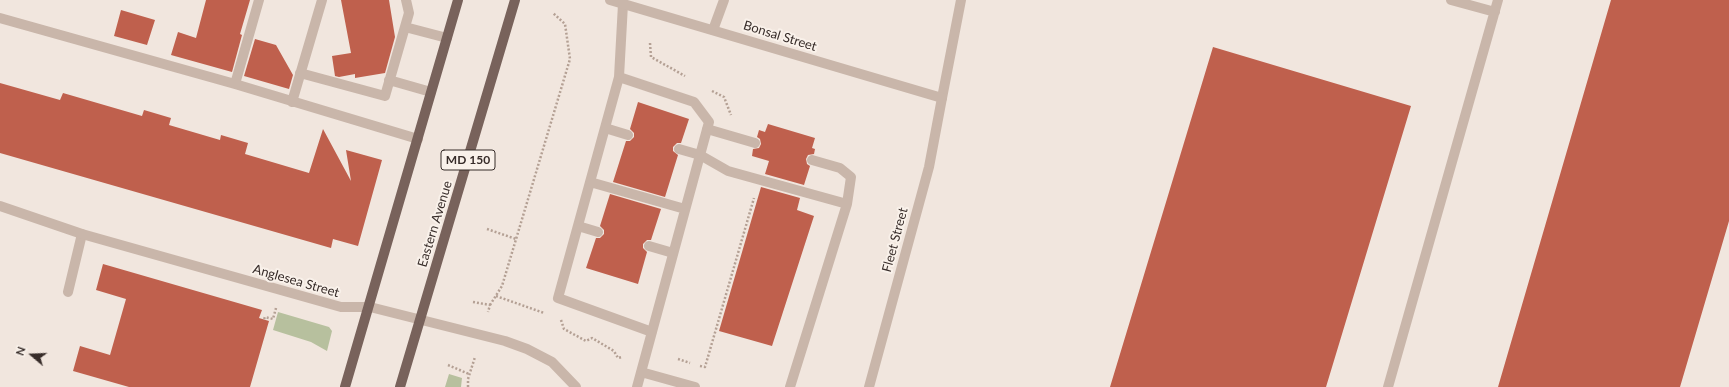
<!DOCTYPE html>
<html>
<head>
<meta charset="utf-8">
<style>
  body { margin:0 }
  #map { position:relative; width:1729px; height:387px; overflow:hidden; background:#f1e6de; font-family:Lato,sans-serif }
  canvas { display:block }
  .north { position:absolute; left:12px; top:335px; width:40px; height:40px; -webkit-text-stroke:3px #f9f1ea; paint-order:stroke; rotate:289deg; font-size:11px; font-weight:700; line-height:16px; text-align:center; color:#372c29 }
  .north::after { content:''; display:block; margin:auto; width:14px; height:18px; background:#372c29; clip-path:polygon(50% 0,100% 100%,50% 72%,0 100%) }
</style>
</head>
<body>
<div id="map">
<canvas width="1729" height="387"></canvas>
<div class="north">N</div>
</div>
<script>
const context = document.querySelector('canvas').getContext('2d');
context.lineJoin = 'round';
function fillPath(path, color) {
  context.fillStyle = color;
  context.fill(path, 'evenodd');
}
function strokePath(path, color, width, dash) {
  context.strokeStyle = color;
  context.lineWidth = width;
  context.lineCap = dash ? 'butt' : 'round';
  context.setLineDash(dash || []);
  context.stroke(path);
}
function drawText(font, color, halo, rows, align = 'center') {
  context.font = font + ' Lato,sans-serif';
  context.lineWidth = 4;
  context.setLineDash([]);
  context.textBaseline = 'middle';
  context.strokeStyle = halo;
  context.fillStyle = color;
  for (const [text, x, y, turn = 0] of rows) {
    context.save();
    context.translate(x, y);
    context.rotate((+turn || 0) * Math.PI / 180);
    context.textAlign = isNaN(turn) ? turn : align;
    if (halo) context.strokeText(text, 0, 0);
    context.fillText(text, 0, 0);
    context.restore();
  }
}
fillPath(new Path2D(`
  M 278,312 L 329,327 L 332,331 L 327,351 L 311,342 L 273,330 Z
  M 449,374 L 462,378 L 461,387 L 445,387 Z`), '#b7c09e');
fillPath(new Path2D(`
  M 206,0 L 250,0 L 240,34 L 242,35 L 232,72 L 171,55 L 178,32 L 196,38 Z
  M 341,0 L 389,0 L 395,37 L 385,73 L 355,78 L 355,74 L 339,77 L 335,76 L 332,56 L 351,53 Z
  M 1611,0 L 1729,0 L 1729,221 L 1680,387 L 1498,387 Z
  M 121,10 L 155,20 L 147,45 L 114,36 Z
  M 255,39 L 276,45 L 293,75 L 289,89 L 244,76 Z
  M 1213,47 L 1411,106 L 1326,387 L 1110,387 Z
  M 0,83 L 60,100 L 63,93 L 142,116 L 144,110 L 171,118 L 169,125 L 220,140 L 221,135 L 248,143 L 245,154 L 309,173 L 323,129 L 351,181 L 346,150 L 382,160 L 358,246 L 333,239 L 331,248 L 0,153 Z
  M 638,102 L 689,119 L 681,143 L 677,143 L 673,147 L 673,151 L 678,155 L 665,197 L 613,182 L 626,141 L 630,141 L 634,137 L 634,133 L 630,129 Z
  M 768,124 L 815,138 L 812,148 L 815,149 L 814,154 L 808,155 L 806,159 L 807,164 L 810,166 L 804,185 L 765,174 L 769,161 L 752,156 L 753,149 L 759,148 L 761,144 L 760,139 L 757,137 L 759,130 L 765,132 Z
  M 761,187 L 800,198 L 797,210 L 814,216 L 772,346 L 719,331 Z
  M 610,194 L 661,209 L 651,240 L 647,240 L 643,244 L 643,248 L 647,252 L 638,284 L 586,268 L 596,238 L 600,238 L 604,234 L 604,230 L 600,226 Z
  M 103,264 L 262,310 L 259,318 L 269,321 L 250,387 L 129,387 L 73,371 L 80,346 L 110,355 L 126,299 L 96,290 Z`), '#bf604d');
strokePath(new Path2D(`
  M 650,43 L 651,57 L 685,76
  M 712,91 L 724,97 L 731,115
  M 487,229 L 516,239
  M 496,296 L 544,313
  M 473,302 L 490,305 L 488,312
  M 490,305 L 502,286 L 570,59 L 565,24 L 553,13
  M 264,319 L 265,317 L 273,319 L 276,308
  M 561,320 L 564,329 L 586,341 L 592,338 L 614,351 L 618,358 L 622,357
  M 678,359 L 690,363
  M 448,365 L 469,374
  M 700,366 L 705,367 L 754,198
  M 468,387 L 468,379 L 475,357`), '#b4a094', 2.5, [2, 2]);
strokePath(new Path2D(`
  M 1451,0 L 1495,12
  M 623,4 L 619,77 L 694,102 L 709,122 L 637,387
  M 0,18 L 235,84 L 418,139
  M 405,27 L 447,38
  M 713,30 L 724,0
  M 300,73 L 385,96 L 409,13 L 406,0
  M 619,77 L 558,298 L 652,332
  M 389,80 L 431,92
  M 235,84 L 259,0
  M 942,98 L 961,0
  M 292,102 L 322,0
  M 605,128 L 628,135
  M 707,129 L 755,143
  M 679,149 L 700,155 L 728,171 L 847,204 L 790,387
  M 812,160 L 840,168 L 851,177 L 847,204
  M 590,182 L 685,209
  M 578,226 L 598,232
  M 649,246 L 673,253
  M 68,292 L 82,234
  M 641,372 L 695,387
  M 1388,387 L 1498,0`), '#c9b6aa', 10);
strokePath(new Path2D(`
  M 610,0 L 942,98 L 929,167 L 869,387
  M 0,206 L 82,234 L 341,307 L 370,307 L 505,341 L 527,349 L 552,362 L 576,387`), '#c9b6aa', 10);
strokePath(new Path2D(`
  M 345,387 L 458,0
  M 400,387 L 515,0`), '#78625b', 10);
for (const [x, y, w] of [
  [468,160,54]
]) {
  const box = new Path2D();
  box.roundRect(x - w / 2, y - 10, w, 20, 3);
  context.fillStyle = '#f9f1ea';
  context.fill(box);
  strokePath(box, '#372c29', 1);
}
drawText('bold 12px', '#372c29', null, [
  ["MD 150",468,160]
]);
drawText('13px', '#372c29', '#f9f1ea', [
  ["Bonsal Street",780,36,17],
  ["Eastern Avenue",435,224,-73],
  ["Fleet Street",895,240,-75],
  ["Anglesea Street",296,281,16]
]);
</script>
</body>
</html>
